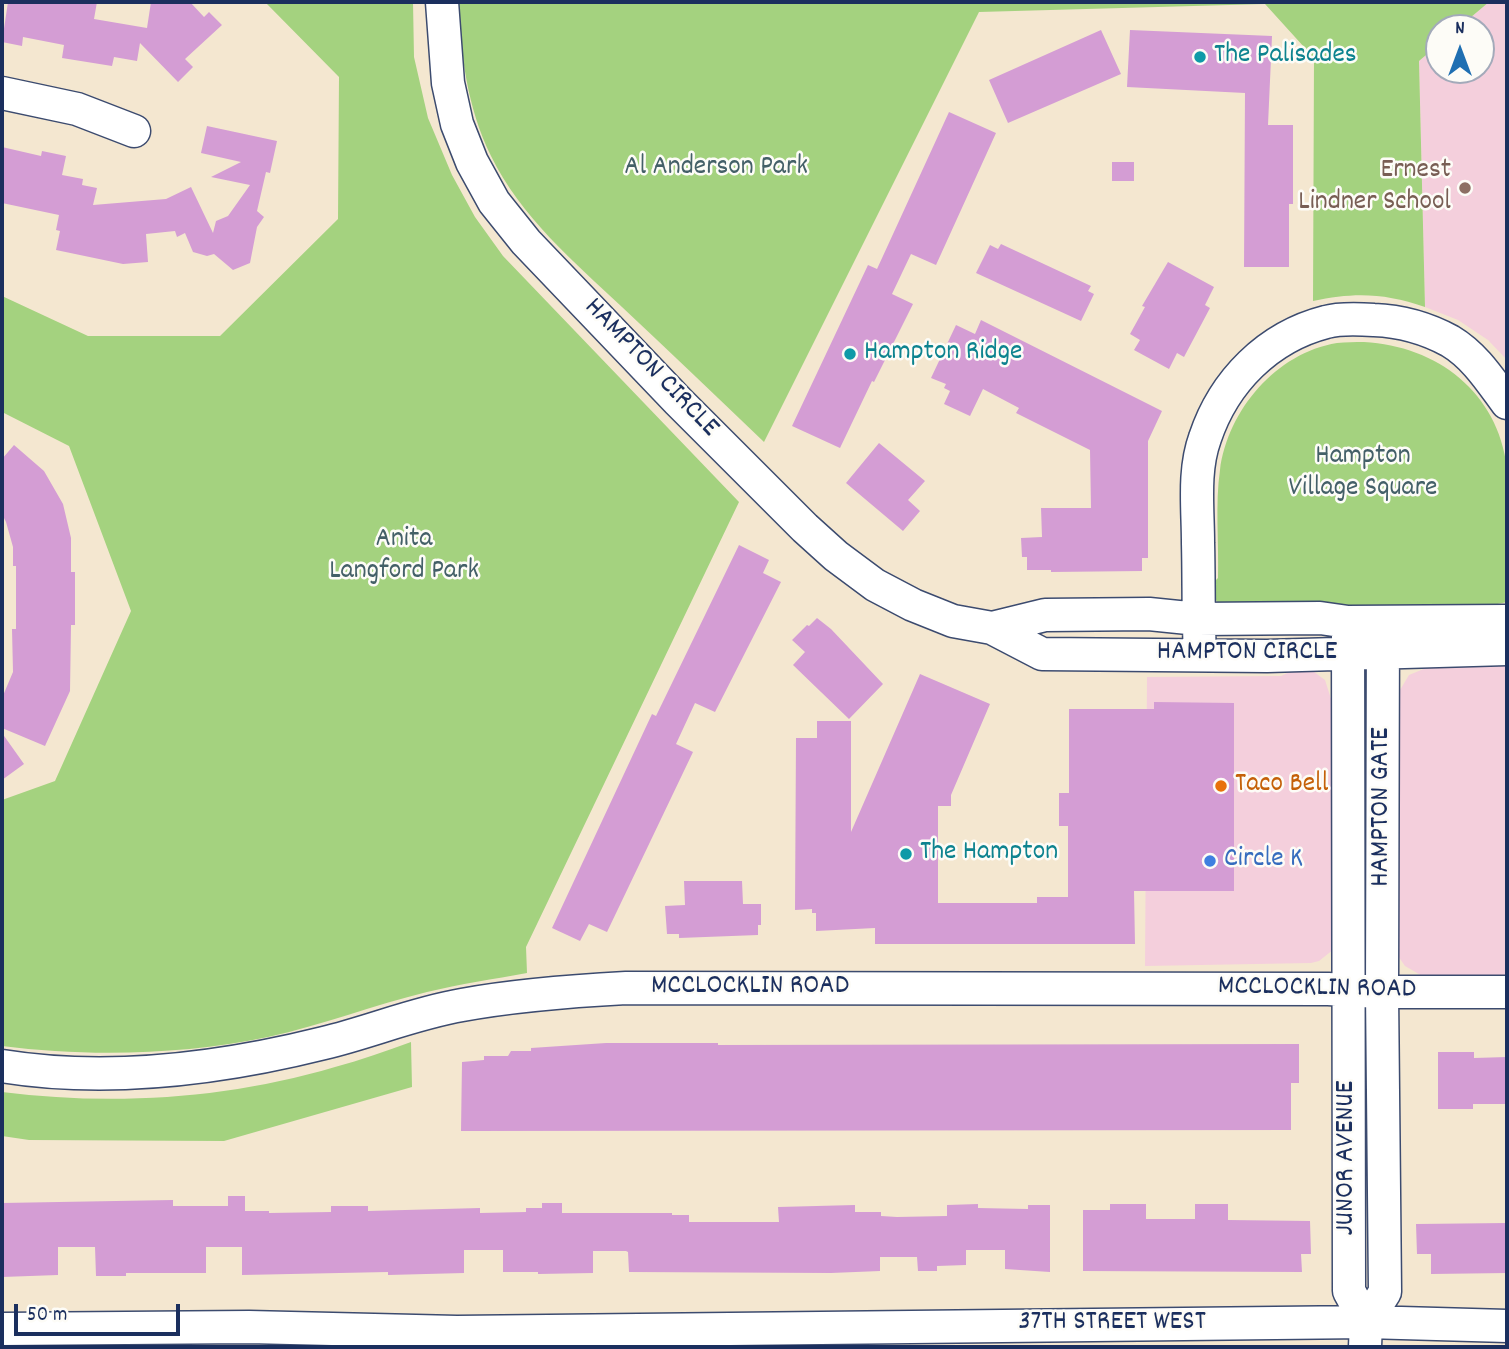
<!DOCTYPE html>
<html>
<head>
<meta charset="utf-8">
<style>
  body { margin:0 }
  #map { position:relative; width:1509px; height:1349px; overflow:hidden; background:#f4e7d0; font-family:Dekko,sans-serif }
  canvas { display:block }
  .frame { position:absolute; inset:0; border:4px solid #1b2f5e; pointer-events:none }
  .north { position:absolute; left:1425px; top:14px; width:70px; height:70px; box-sizing:border-box; background:#fdfcf7; border:2px solid #a3aaba; border-radius:50%; rotate:0deg; font-size:19px; font-weight:700; line-height:28px; text-align:center; color:#1b2f5e }
  .north::after { content:''; display:block; margin:auto; width:24px; height:32px; background:#1f6fb2; clip-path:polygon(50% 0,100% 100%,50% 72%,0 100%) }
  .scale { position:absolute; left:14px; top:1304px; width:166px; height:32px; box-sizing:border-box; border:4px solid #1b2f5e; border-top:0; padding-left:9px; font-size:21px; line-height:24px; white-space:nowrap; color:#1b2f5e; -webkit-text-stroke:5px #fdfcf7; paint-order:stroke }
</style>
</head>
<body>
<div id="map">
<canvas width="1509" height="1349"></canvas>
<div class="frame"></div>
<div class="north">N</div>
<div class="scale">50 m</div>
</div>
<script>
const context = document.querySelector('canvas').getContext('2d');
context.lineJoin = 'round';
function fillPath(path, color) {
  context.fillStyle = color;
  context.fill(path, 'evenodd');
}
function strokePath(path, color, width, dash) {
  context.strokeStyle = color;
  context.lineWidth = width;
  context.lineCap = dash ? 'butt' : 'round';
  context.setLineDash(dash || []);
  context.stroke(path);
}
function drawText(font, color, halo, rows, align = 'center') {
  context.font = font + ' Dekko,sans-serif';
  context.lineWidth = 5;
  context.setLineDash([]);
  context.textBaseline = 'middle';
  context.strokeStyle = halo;
  context.fillStyle = color;
  for (const [text, x, y, turn = 0] of rows) {
    context.save();
    context.translate(x, y);
    context.rotate((+turn || 0) * Math.PI / 180);
    context.textAlign = isNaN(turn) ? turn : align;
    if (halo) context.strokeText(text, 0, 0);
    context.fillText(text, 0, 0);
    context.restore();
  }
}
fillPath(new Path2D(`
  M 1489,2 L 1507,2 L 1507,360 L 1488,340 L 1458,320 L 1425,307 L 1419,61 L 1439,44 L 1439,70 L 1481,70 L 1481,28 L 1458,28 Z
  M 1507,665 L 1507,976 L 1424,977 L 1405,966 L 1398,956 L 1395,942 L 1397,695 L 1409,675 L 1431,666 Z
  M 1310,669 L 1325,680 L 1332,702 L 1331,906 L 1336,913 L 1334,949 L 1319,961 L 1311,963 L 1145,966 L 1147,677 L 1281,676 L 1294,670 Z`), '#f4cfdc');
fillPath(new Path2D(`
  M 265,2 L 413,2 L 414,57 L 428,118 L 452,175 L 475,217 L 503,256 L 739,502 L 526,947 L 527,973 C 494,979 460,984 427,992 C 374,1005 322,1025 268,1037 C 182,1055 88,1057 2,1046 L 2,800 L 55,781 L 131,611 L 69,446 L 2,412 L 2,296 L 88,336 L 220,336 L 338,219 L 339,77 Z
  M 458,2 L 1489,2 L 1458,28 L 1439,28 L 1439,44 L 1419,61 L 1425,307 C 1385,293 1354,292 1313,301 L 1314,58 L 1265,4 L 979,12 L 764,442 C 717,397 670,352 622,307 C 574,262 520,216 491,156 C 467,107 461,55 458,2 Z
  M 1364,342 C 1437,346 1498,392 1507,468 C 1509,482 1507,497 1507,511 C 1507,541 1507,572 1507,602 L 1488,606 L 1229,609 L 1220,605 L 1210,593 L 1211,585 L 1218,578 C 1219,543 1215,503 1220,470 C 1228,410 1276,353 1337,343 C 1346,342 1355,342 1364,342 Z
  M 411,1042 L 412,1087 L 224,1141 L 29,1140 L 2,1136 L 2,1092 C 113,1106 227,1099 335,1067 C 361,1060 386,1051 411,1042 Z`), '#a4d27f');
fillPath(new Path2D(`
  M 8,2 L 97,2 L 94,19 L 147,28 L 151,2 L 190,2 L 204,17 L 209,12 L 222,25 L 185,59 L 193,67 L 178,82 L 140,43 L 137,61 L 114,57 L 112,66 L 62,58 L 64,45 L 23,37 L 22,46 L 2,42 Z
  M 1101,30 L 1121,74 L 1008,123 L 989,80 Z
  M 1130,30 L 1272,36 L 1268,125 L 1293,125 L 1293,204 L 1289,204 L 1289,267 L 1244,267 L 1245,93 L 1127,87 Z
  M 949,112 L 996,133 L 936,265 L 911,254 L 892,294 L 913,304 L 874,382 L 872,381 L 840,448 L 792,426 L 868,265 L 877,269 Z
  M 207,126 L 277,141 L 270,173 L 266,172 L 257,211 L 264,217 L 257,227 L 250,263 L 233,270 L 214,254 L 207,256 L 193,252 L 185,233 L 177,237 L 175,231 L 146,234 L 148,262 L 123,264 L 56,250 L 60,231 L 56,230 L 59,215 L 2,203 L 2,147 L 41,156 L 42,151 L 66,156 L 62,175 L 83,179 L 82,185 L 97,188 L 93,205 L 166,199 L 191,187 L 213,233 L 216,221 L 228,216 L 250,185 L 211,177 L 241,162 L 201,153 Z
  M 1112,162 L 1134,162 L 1134,181 L 1112,181 Z
  M 1001,244 L 1091,286 L 1088,291 L 1094,294 L 1081,321 L 976,273 L 990,245 L 998,249 Z
  M 1168,262 L 1214,287 L 1205,305 L 1210,308 L 1184,357 L 1177,353 L 1169,369 L 1134,350 L 1140,340 L 1130,334 L 1145,307 L 1142,306 Z
  M 981,320 L 1162,411 L 1148,441 L 1148,558 L 1142,558 L 1142,571 L 1051,572 L 1051,570 L 1027,570 L 1027,557 L 1022,557 L 1021,538 L 1042,537 L 1041,508 L 1091,508 L 1090,450 L 1016,413 L 1019,408 L 983,389 L 970,416 L 944,404 L 950,391 L 944,388 L 946,384 L 931,378 L 956,325 L 975,334 Z
  M 879,443 L 925,481 L 908,500 L 920,511 L 903,531 L 846,483 Z
  M 14,445 L 44,471 L 63,504 L 71,538 L 71,572 L 75,572 L 75,625 L 71,625 L 70,691 L 45,746 L 2,728 L 2,698 L 13,672 L 12,629 L 16,629 L 16,566 L 13,566 L 13,547 L 6,522 L 2,514 L 2,459 Z
  M 739,545 L 769,560 L 763,573 L 781,582 L 715,712 L 695,703 L 676,744 L 693,752 L 607,932 L 589,924 L 580,941 L 552,928 L 652,714 L 656,716 Z
  M 817,618 L 831,629 L 883,684 L 849,719 L 793,665 L 805,652 L 792,640 L 807,625 L 809,626 Z
  M 920,674 L 990,704 L 951,795 L 951,806 L 938,806 L 938,903 L 1037,903 L 1037,897 L 1068,897 L 1068,826 L 1059,826 L 1059,793 L 1069,793 L 1069,709 L 1154,709 L 1154,702 L 1234,703 L 1234,891 L 1134,891 L 1135,944 L 875,944 L 875,928 L 816,931 L 816,913 L 812,913 L 812,909 L 795,910 L 796,738 L 817,738 L 817,721 L 851,721 L 851,832 Z
  M 2,733 L 24,764 L 2,780 Z
  M 684,881 L 742,881 L 743,904 L 761,904 L 761,925 L 758,925 L 758,935 L 679,938 L 679,934 L 667,934 L 665,906 L 685,905 Z
  M 606,1043 L 718,1043 L 718,1045 L 1299,1044 L 1299,1083 L 1291,1083 L 1291,1130 L 461,1131 L 462,1062 L 484,1060 L 484,1056 L 508,1056 L 511,1051 L 531,1051 L 531,1048 Z
  M 1438,1052 L 1474,1052 L 1474,1058 L 1507,1057 L 1507,1104 L 1473,1104 L 1473,1109 L 1438,1109 Z
  M 228,1196 L 245,1196 L 245,1211 L 269,1211 L 269,1213 L 331,1212 L 331,1206 L 368,1206 L 368,1211 L 480,1208 L 480,1213 L 526,1212 L 526,1208 L 542,1208 L 542,1203 L 562,1203 L 562,1213 L 672,1213 L 672,1215 L 689,1215 L 689,1222 L 779,1222 L 778,1207 L 855,1205 L 855,1212 L 881,1212 L 881,1216 L 897,1217 L 947,1216 L 947,1205 L 978,1204 L 978,1208 L 1028,1209 L 1028,1205 L 1050,1205 L 1050,1272 L 1005,1269 L 1005,1250 L 966,1250 L 966,1265 L 937,1266 L 937,1271 L 918,1271 L 917,1257 L 880,1257 L 880,1271 L 831,1273 L 629,1272 L 628,1252 L 626,1251 L 593,1251 L 593,1273 L 538,1274 L 538,1272 L 503,1272 L 503,1250 L 464,1250 L 464,1273 L 388,1275 L 388,1272 L 242,1275 L 242,1247 L 206,1247 L 206,1273 L 126,1273 L 126,1276 L 96,1276 L 95,1247 L 58,1247 L 58,1275 L 2,1277 L 2,1203 L 173,1200 L 173,1206 L 228,1206 Z
  M 1110,1204 L 1146,1204 L 1146,1219 L 1195,1219 L 1195,1204 L 1228,1204 L 1228,1220 L 1310,1221 L 1311,1254 L 1301,1254 L 1302,1272 L 1083,1271 L 1083,1210 L 1110,1210 Z
  M 1507,1223 L 1507,1273 L 1431,1274 L 1431,1254 L 1417,1254 L 1416,1224 Z`), '#d49dd4');
const minor = new Path2D(`
  M 442,2 L 448,83 L 457,124 L 472,162 L 494,202 L 526,242 L 678,401 L 805,528 L 836,556 L 875,585 L 913,605 L 953,621 L 992,628 L 1042,654 L 1267,656 L 1507,649
  M 2,93 L 77,109 L 134,131
  M 1348,622 L 1349,1291 L 1366,1322
  M 992,628 L 1045,615 L 1149,614 L 1198,619 L 1320,618 L 1348,622 L 1507,621
  M 1200,655 C 1198,617 1199,580 1198,543 C 1198,508 1193,471 1205,438 C 1224,381 1268,337 1326,322 C 1340,318 1359,319 1374,320 C 1401,321 1426,328 1450,341 C 1475,356 1490,380 1507,403
  M 2,1066 C 108,1083 220,1069 324,1043 C 370,1032 415,1013 462,1005 C 516,995 571,991 626,988 L 1328,989 L 1382,992 L 1507,992
  M 2,1329 L 249,1327 L 457,1332 L 1366,1322 L 1507,1326
  M 1365,1347 L 1366,1322 L 1385,1292 L 1382,992 L 1383,622`);
strokePath(minor, '#3c4b6f', 35);
strokePath(minor, '#fff', 32);
for (const [x, y, r, color] of [
  [1200,57,7,"#0f9aa8"],
  [1465,188,7,"#8d6e63"],
  [850,354,7,"#0f9aa8"],
  [1221,786,7,"#e8710a"],
  [906,854,7,"#0f9aa8"],
  [1210,861,7,"#3f7fe0"]
]) {
  const dot = new Path2D();
  dot.arc(x, y, r, 0, 2 * Math.PI);
  context.fillStyle = color;
  context.fill(dot);
  strokePath(dot, '#fdfcf7', 2.5);
}
drawText('28px', '#0d838f', '#fdfcf7', [
  ["The Palisades",1214,57],
  ["Hampton Ridge",864,354],
  ["The Hampton",920,854]
], 'left');
drawText('28px', '#446068', '#fdfcf7', [
  ["Al Anderson Park",716,169],
  ["Hampton",1363,458],
  ["Village Square",1363,490],
  ["Anita",404,541],
  ["Langford Park",404,573]
]);
drawText('28px', '#785e54', '#fdfcf7', [
  ["Ernest",1451,172],
  ["Lindner School",1451,204]
], 'right');
drawText('28px', '#1b2f5e', '#fdfcf7', [
  ["HAMPTON CIRCLE",650,369,46],
  ["HAMPTON CIRCLE",1247,654],
  ["HAMPTON GATE",1383,807,-90],
  ["MCCLOCKLIN ROAD",750,988],
  ["MCCLOCKLIN ROAD",1317,990,1],
  ["JUNOR AVENUE",1348,1158,-90],
  ["37TH STREET WEST",1112,1324]
]);
drawText('28px', '#c56008', '#fdfcf7', [
  ["Taco Bell",1235,786]
], 'left');
drawText('28px', '#366cbe', '#fdfcf7', [
  ["Circle K",1224,861]
], 'left');
</script>
</body>
</html>
